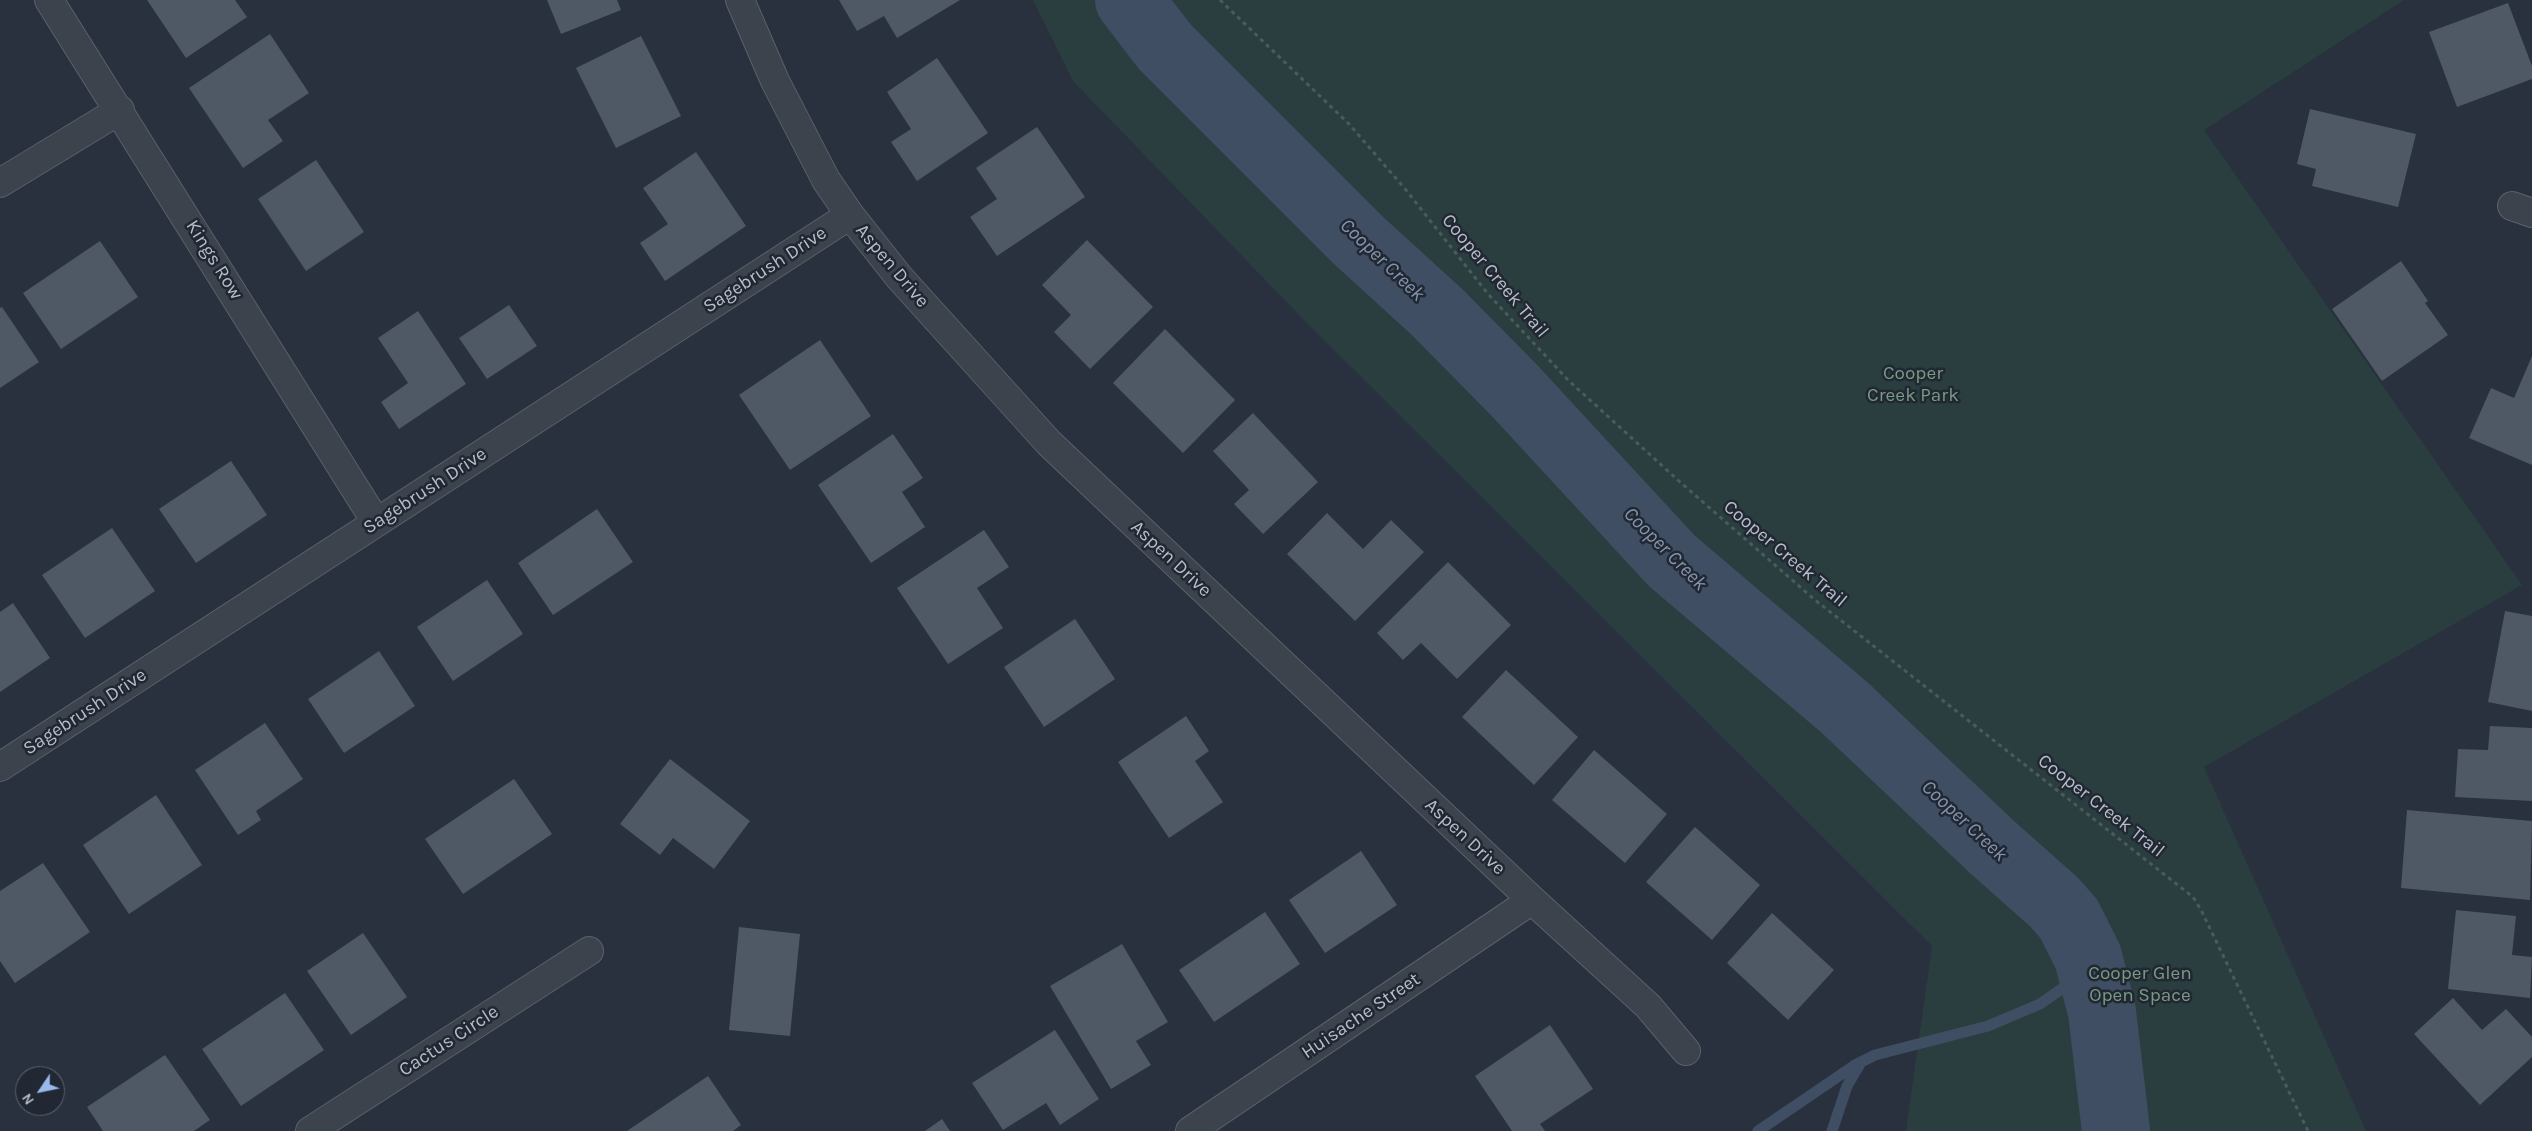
<!DOCTYPE html>
<html>
<head>
<meta charset="utf-8">
<style>
  body { margin:0 }
  #map { position:relative; width:2532px; height:1131px; overflow:hidden; background:#28313d; font-family:Karla,sans-serif }
  canvas { display:block }
  .north { position:absolute; left:15px; top:1066px; width:50px; height:50px; box-sizing:border-box; background:#212833; border:1px solid #5d646f; border-radius:50%; rotate:236deg; font-size:14px; font-weight:700; line-height:20px; text-align:center; color:#b8bec8 }
  .north::after { content:''; display:block; margin:auto; width:18px; height:22px; background:#99b8ec; clip-path:polygon(50% 0,100% 100%,50% 72%,0 100%) }
</style>
</head>
<body>
<div id="map">
<canvas width="2532" height="1131"></canvas>
<div class="north">N</div>
</div>
<script>
const ctx = document.querySelector('canvas').getContext('2d');
ctx.lineJoin = 'round';
function fillPath(path, color) { ctx.fillStyle = color; ctx.fill(path, 'evenodd'); }
const poly = rows => new Path2D(rows.map(r => 'M' + r).join(''));
function stroke(path, color, width, dash) { ctx.strokeStyle = color; ctx.lineWidth = width; ctx.lineCap = dash ? 'butt' : 'round'; ctx.setLineDash(dash || []); ctx.stroke(path); }
function drawText(font, color, halo, rows, align = 'center') {
  ctx.font = font + ' Karla,sans-serif'; ctx.lineWidth = 5; ctx.setLineDash([]); ctx.textBaseline = 'middle'; ctx.strokeStyle = halo; ctx.fillStyle = color; for (const [text, x, y, turn = 0] of rows) {
    ctx.save(); ctx.translate(x, y); ctx.rotate((+turn || 0) * Math.PI / 180); ctx.textAlign = isNaN(turn) ? turn : align; if (halo) ctx.strokeText(text, 0, 0); ctx.fillText(text, 0, 0); ctx.restore();
  }
}
fillPath(poly([
  [1033,0,2404,0,2204,130,2522,585,2204,767,2366,1131,1906,1131,1932,946,1302,318,1073,81]
]), '#2b3e3f');
stroke(poly([
  [1758,1131,1855,1065,1875,1055,1988,1026,2040,1004,2063,988,2088,957],
  [1832,1131,1847,1086,1860,1064]
]), '#404e64', 11);
stroke(poly([
  [1129,0,1165,47,1357,239,1437,312,1514,390,1672,561,1844,707,1992,847,2054,902,2069,919,2088,957,2102,1012,2116,1131]
]), '#404e64', 68);
fillPath(poly([
  [147,0,235,0,247,17,186,58],
  [547,0,617,0,621,10,561,34],
  [839,0,960,0,897,38,884,16,857,31],
  [2508,3,2532,66,2532,79,2457,107,2429,32],
  [270,34,309,93,268,120,283,141,243,168,189,88],
  [641,36,681,116,616,148,576,68],
  [937,58,988,133,917,181,891,142,911,129,887,92],
  [2310,109,2416,134,2398,207,2312,186,2316,169,2297,164],
  [1037,127,1085,197,997,256,970,217,997,199,976,168],
  [696,152,746,226,665,281,640,243,668,224,643,188],
  [316,160,364,232,306,271,258,199],
  [1087,240,1153,307,1090,369,1054,332,1071,315,1042,285],
  [100,241,138,297,61,349,23,293],
  [2401,261,2428,301,2425,303,2448,335,2382,381,2332,309],
  [509,305,537,346,487,379,459,338],
  [2,307,39,362,0,388,0,308],
  [418,311,466,384,399,429,381,402,408,383,378,338],
  [1165,329,1235,400,1183,453,1113,383],
  [820,340,871,416,790,470,739,395],
  [2532,356,2532,465,2469,438,2491,388,2514,398],
  [1253,413,1318,482,1263,534,1234,504,1249,490,1213,451],
  [893,434,923,478,902,492,925,527,871,563,818,485],
  [231,461,267,515,196,563,159,509],
  [597,509,633,562,553,615,518,563],
  [1327,513,1363,549,1391,520,1424,552,1355,621,1287,554],
  [112,528,155,591,85,638,42,575],
  [984,530,1009,567,977,588,1003,628,948,664,897,588],
  [1448,562,1511,625,1457,679,1421,643,1403,660,1377,633],
  [487,580,523,634,453,681,417,627],
  [13,603,50,658,0,692,0,612],
  [2505,611,2532,616,2532,711,2488,702],
  [1075,619,1115,679,1044,727,1004,667],
  [379,651,415,706,344,753,308,699],
  [1506,670,1578,737,1534,785,1462,717],
  [1186,716,1209,751,1195,761,1223,802,1169,838,1118,762],
  [265,723,303,779,256,811,261,820,238,835,195,770],
  [2490,726,2532,728,2532,801,2455,797,2458,749,2488,750],
  [1594,750,1667,814,1625,863,1552,800],
  [670,759,750,821,714,869,673,838,660,855,620,824],
  [514,779,552,834,463,894,425,839],
  [156,795,202,865,129,914,83,845],
  [2407,810,2532,821,2530,900,2401,888],
  [1695,827,1760,885,1712,940,1646,882],
  [1361,851,1397,905,1325,953,1289,900],
  [43,863,90,932,15,983,0,961,0,891],
  [2456,910,2516,916,2512,955,2532,957,2530,998,2448,989],
  [1265,912,1300,964,1214,1022,1179,970],
  [1772,913,1834,970,1788,1020,1727,963],
  [739,927,800,934,790,1036,729,1030],
  [363,933,407,997,351,1035,307,971],
  [1122,944,1168,1022,1136,1041,1151,1065,1111,1089,1050,986],
  [285,993,324,1050,241,1106,202,1049],
  [2453,998,2482,1030,2506,1009,2532,1037,2532,1057,2480,1105,2414,1034],
  [1550,1025,1593,1089,1540,1124,1545,1131,1512,1131,1475,1076],
  [1055,1030,1099,1099,1060,1125,1046,1103,1003,1130,972,1083],
  [165,1055,210,1120,194,1131,103,1131,87,1107],
  [708,1076,741,1125,733,1131,627,1131],
  [942,1119,950,1131,925,1131]
]), '#4f5865');
const street = poly([
  [49,0,376,522],
  [740,0,775,81,826,180,850,215,899,277,1049,443,1532,900,1648,1006,1686,1051],
  [0,183,120,110],
  [2512,206,2532,213],
  [0,767,850,215],
  [310,1131,589,951],
  [1190,1131,1532,900]
]);
stroke(street, '#5a616b', 30);
stroke(poly([
  [1220,0,1349,124,1406,190,1488,294,1568,380,1680,482,1815,600,2193,897,2201,910,2308,1131]
]), '#4a5a5d', 3, [4, 4]);
stroke(street, '#3c434d', 28);
drawText('19px', '#b8bec8', '#212833', [
  ["Kings Row",214,260,58],
  ["Aspen Drive",892,266,50],
  ["Sagebrush Drive",765,270,-33],
  ["Cooper Creek Trail",1495,276,50],
  ["Sagebrush Drive",425,491,-33],
  ["Cooper Creek Trail",1785,554,40],
  ["Aspen Drive",1171,559,43],
  ["Sagebrush Drive",85,712,-33],
  ["Cooper Creek Trail",2101,806,38],
  ["Aspen Drive",1465,837,43],
  ["Huisache Street",1361,1016,-34],
  ["Cactus Circle",449,1041,-33]
]);
drawText('19px', '#799b82', '#212833', [
  ["Cooper",1913,374],
  ["Creek Park",1913,396],
  ["Cooper Glen",2140,974],
  ["Open Space",2140,996]
]);
drawText('italic 20px', '#8494ac', '#212833', [
  ["Cooper Creek",1382,260,44],
  ["Cooper Creek",1665,549,45],
  ["Cooper Creek",1964,821,43]
]);
</script>
</body>
</html>
